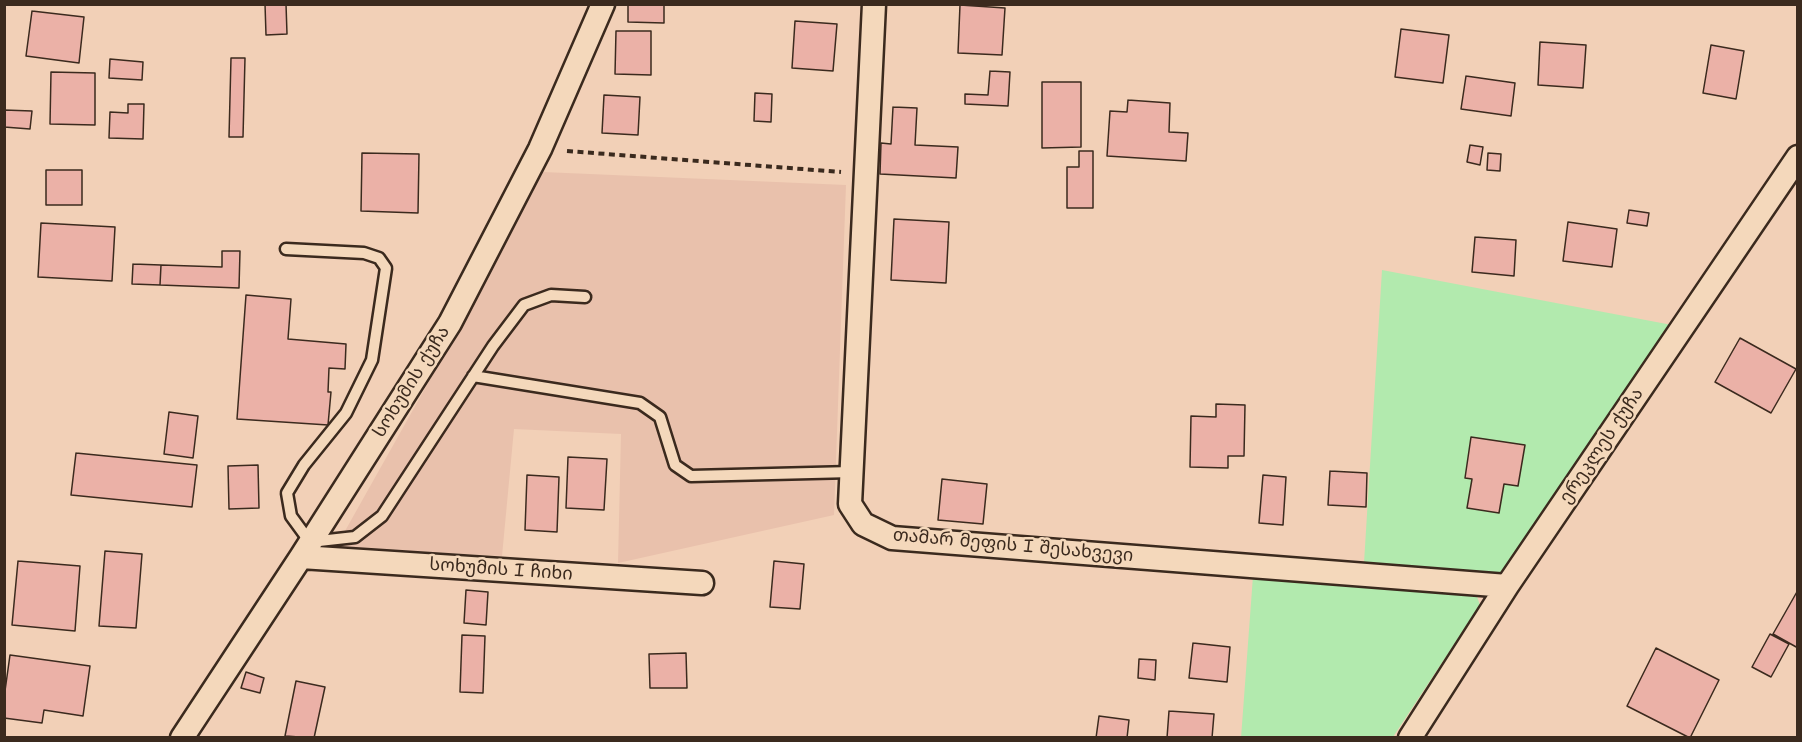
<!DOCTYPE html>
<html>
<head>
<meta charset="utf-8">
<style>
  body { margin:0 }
  #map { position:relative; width:1802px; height:742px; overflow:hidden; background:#f2d0b7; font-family:"Shantell Sans",sans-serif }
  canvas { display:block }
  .frame { position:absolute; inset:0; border:6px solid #3b2a1e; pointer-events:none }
</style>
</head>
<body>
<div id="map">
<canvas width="1802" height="742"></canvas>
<div class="frame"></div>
</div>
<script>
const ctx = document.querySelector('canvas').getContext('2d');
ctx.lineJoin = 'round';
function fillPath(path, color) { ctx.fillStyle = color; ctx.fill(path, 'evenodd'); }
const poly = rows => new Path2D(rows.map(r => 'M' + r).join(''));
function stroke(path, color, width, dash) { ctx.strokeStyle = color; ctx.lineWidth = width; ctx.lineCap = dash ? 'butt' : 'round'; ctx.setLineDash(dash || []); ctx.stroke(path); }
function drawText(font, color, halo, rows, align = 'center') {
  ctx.font = font + ' "Shantell Sans","Noto Sans Georgian",sans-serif'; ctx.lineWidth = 5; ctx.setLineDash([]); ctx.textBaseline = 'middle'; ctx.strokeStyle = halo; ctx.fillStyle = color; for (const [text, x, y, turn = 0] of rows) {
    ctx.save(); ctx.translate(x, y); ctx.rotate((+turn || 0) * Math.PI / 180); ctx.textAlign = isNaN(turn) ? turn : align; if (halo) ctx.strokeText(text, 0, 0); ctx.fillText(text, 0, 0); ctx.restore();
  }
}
fillPath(poly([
  [543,172,846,185,834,515,618,563,621,434,514,429,502,556,336,547,482,287]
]), '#e9c1ac');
fillPath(poly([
  [1382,270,1672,325,1506,575,1364,563],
  [1253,576,1476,594,1480,605,1393,737,1241,738]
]), '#b2eaae');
const building = poly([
  [265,4,286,4,287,34,266,35,265,4],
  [628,4,664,4,664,23,628,22,628,4],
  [960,5,1005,8,1002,55,958,53,960,5],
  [32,11,84,17,79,63,26,56,32,11],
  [795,21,837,24,833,71,792,68,795,21],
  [1401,29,1449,35,1443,83,1395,77,1401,29],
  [616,31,651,31,651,75,615,74,616,31],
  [1540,42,1586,45,1583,88,1538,85,1540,42],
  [1711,45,1744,51,1736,99,1703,93,1711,45],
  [231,58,245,58,243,137,229,137,231,58],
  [110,59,143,62,142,80,109,78,110,59],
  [990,71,1010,72,1008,106,965,104,965,94,988,95,990,71],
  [51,72,95,73,95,125,50,124,51,72],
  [1466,76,1515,83,1511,116,1461,109,1466,76],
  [1042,82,1081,82,1081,147,1042,148,1042,82],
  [755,93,772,94,771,122,754,121,755,93],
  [604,95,640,97,638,135,602,133,604,95],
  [1128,100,1170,103,1169,132,1188,133,1186,161,1107,156,1110,111,1127,112,1128,100],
  [128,104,144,104,143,139,109,138,110,112,128,113,128,104],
  [893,107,917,108,915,145,958,147,956,178,880,174,881,143,891,144,893,107],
  [4,110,32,111,30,129,4,127,4,110],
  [1470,145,1483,147,1480,165,1467,162,1470,145],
  [1079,151,1093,151,1093,208,1067,208,1067,167,1079,167,1079,151],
  [362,153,419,154,418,213,361,211,362,153],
  [1488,153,1501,154,1500,171,1487,170,1488,153],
  [46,170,82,170,82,205,46,205,46,170],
  [1629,210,1649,213,1647,226,1627,223,1629,210],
  [894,219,949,222,946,283,891,280,894,219],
  [1568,222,1617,229,1612,267,1563,261,1568,222],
  [41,223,115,227,112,281,38,277,41,223],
  [1475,237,1516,240,1514,276,1472,272,1475,237],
  [222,251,240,251,239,288,160,285,161,265,222,267,222,251],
  [133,264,161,265,160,285,132,284,133,264],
  [246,295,291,299,288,339,346,344,345,369,329,368,328,392,331,392,328,425,237,419,246,295],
  [1740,338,1796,369,1771,413,1715,382,1740,338],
  [1216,404,1245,405,1244,456,1228,456,1228,468,1190,467,1191,416,1216,417,1216,404],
  [169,412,198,416,193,458,164,454,169,412],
  [1471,437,1525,445,1518,486,1504,484,1499,513,1467,508,1472,479,1465,478,1471,437],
  [76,453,197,465,192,507,71,495,76,453],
  [568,457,607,459,604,510,566,508,568,457],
  [258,465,259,508,229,509,228,466,258,465],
  [1330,471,1367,473,1366,507,1328,505,1330,471],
  [527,475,559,477,557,532,525,530,527,475],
  [1263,475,1286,477,1283,525,1259,523,1263,475],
  [942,479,987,484,983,524,938,520,942,479],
  [105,551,142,554,136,628,99,626,105,551],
  [18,561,80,566,75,631,12,625,18,561],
  [774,561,804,564,800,609,770,607,774,561],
  [466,590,488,592,486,625,464,623,466,590],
  [1798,590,1798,648,1773,634,1798,590],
  [1770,634,1789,644,1771,677,1752,667,1770,634],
  [462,635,485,636,483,693,460,692,462,635],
  [1193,643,1230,647,1227,682,1189,678,1193,643],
  [1656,648,1719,680,1690,738,1627,706,1656,648],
  [686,653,687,688,650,688,649,654,686,653],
  [10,655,90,666,83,716,44,710,42,723,4,718,4,698,10,655],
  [1139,659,1156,660,1155,680,1138,678,1139,659],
  [246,672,264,678,260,693,241,688,246,672],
  [296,681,325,687,314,738,285,736,296,681],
  [1169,711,1214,714,1212,738,1167,738,1169,711],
  [1099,716,1129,720,1127,738,1096,738,1099,716]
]);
fillPath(building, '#ebb1a7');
stroke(building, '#3b2a1e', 1.5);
const lane = poly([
  [286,249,364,253,379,258,386,268,372,360,346,413,304,465,287,493,291,516,310,542,355,537,382,516,493,346,524,305,551,295,585,297],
  [473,376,640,403,660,417,675,465,691,476,852,472]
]);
const street = poly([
  [874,4,850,504,863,524,892,538,1507,586],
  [301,557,702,583],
  [182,738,301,557,450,323,540,149,603,4],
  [1410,738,1507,586,1798,157]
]);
stroke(lane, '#3b2a1e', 15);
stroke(street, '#3b2a1e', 27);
stroke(poly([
  [567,151,841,172]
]), '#3b2a1e', 4, [6, 4.5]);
stroke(lane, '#f4d8bb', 10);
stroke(street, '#f4d8bb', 22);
drawText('18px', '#3b2a1e', '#f4d8bb', [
  ["სოხუმის ქუჩა",412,382,-58],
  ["ერეკლეს ქუჩა",1602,446,-56],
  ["თამარ მეფის I შესახვევი",1013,546,5],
  ["სოხუმის I ჩიხი",501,570,4]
]);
</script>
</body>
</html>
